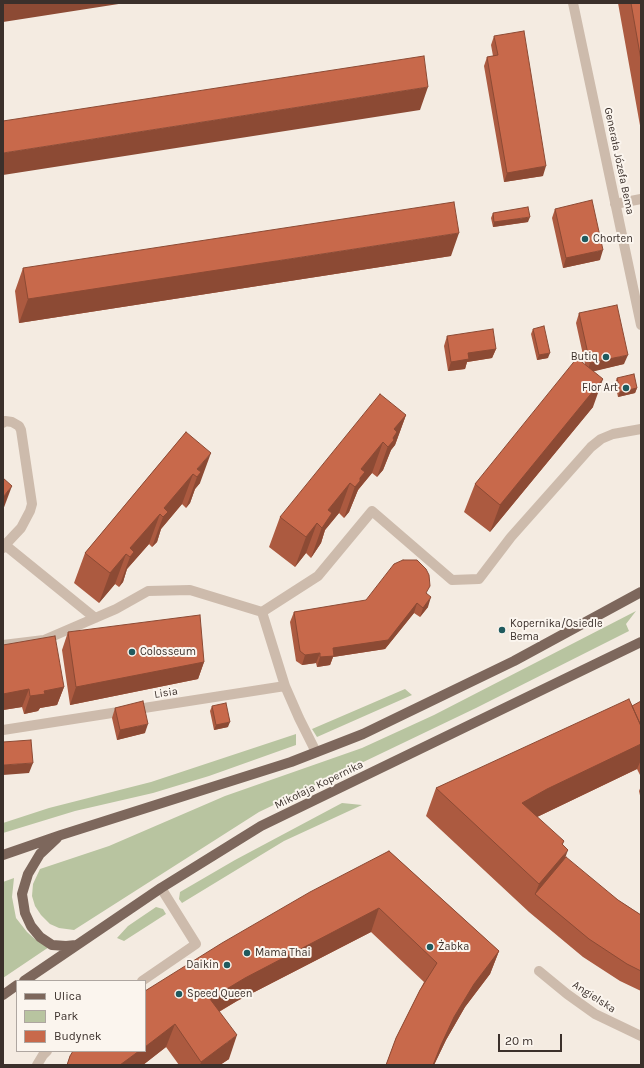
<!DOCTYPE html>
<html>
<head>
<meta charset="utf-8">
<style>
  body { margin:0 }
  #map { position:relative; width:644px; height:1068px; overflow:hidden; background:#f4ebe1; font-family:Karla,sans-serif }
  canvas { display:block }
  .frame { position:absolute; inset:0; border:4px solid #3b302b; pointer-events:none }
  .legend { position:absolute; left:16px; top:980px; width:130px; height:72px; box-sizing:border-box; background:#fbf5ee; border:1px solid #aea6a0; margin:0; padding:5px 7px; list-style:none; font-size:12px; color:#3b302b }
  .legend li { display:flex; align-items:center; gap:8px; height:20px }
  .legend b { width:20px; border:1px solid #aea6a0 }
  .scale { position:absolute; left:498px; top:1034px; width:64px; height:18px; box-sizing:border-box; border:2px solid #3b302b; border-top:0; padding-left:5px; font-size:12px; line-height:14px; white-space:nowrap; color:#3b302b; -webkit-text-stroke:3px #fbf5ee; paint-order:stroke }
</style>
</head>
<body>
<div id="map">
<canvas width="644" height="1068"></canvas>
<div class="frame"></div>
<ul class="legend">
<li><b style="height:5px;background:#7d675c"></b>Ulica</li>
<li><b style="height:11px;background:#b8c4a0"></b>Park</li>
<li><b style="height:11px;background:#c8694b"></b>Budynek</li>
</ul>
<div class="scale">20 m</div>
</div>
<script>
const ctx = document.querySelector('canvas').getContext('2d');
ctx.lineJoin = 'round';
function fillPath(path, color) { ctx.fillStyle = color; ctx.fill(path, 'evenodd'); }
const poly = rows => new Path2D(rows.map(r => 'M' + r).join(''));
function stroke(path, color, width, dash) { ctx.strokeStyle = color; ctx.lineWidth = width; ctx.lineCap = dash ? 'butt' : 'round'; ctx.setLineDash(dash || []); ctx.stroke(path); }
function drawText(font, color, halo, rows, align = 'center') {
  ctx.font = font + ' Karla,sans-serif'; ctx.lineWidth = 4; ctx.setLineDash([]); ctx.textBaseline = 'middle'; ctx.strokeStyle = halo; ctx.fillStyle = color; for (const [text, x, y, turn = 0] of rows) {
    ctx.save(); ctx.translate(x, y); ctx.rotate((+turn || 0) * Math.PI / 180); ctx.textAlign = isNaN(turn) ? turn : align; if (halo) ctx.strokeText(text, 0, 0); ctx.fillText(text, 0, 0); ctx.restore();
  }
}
fillPath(poly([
  [636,611,626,624,629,631,476,708,259,812,74,930,59,928,50,924,41,915,35,906,32,896,33,884,40,869,109,846,225,796,362,748,434,715],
  [405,689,412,695,317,737,312,729],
  [296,734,296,745,209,776,153,793,75,811,3,833,3,823,49,808,151,782],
  [342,803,362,805,284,841,182,903,179,899,180,892,235,860],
  [14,878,12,897,16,918,27,932,36,940,49,947,3,978,3,882],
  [156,907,163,909,166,914,124,941,117,938,128,926]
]), '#b8c4a0');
stroke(poly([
  [573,3,641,325],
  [615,204,641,199],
  [3,423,5,421,12,422,19,426,21,430,32,504,30,511,21,528,5,545],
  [3,548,5,545,95,618],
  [262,612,318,576,372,511,452,580,479,579,511,537,591,447,601,439,613,434,641,429],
  [3,645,44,640,116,609,148,591,190,590,262,612,285,686,299,718,316,752],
  [3,730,285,686],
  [539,971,567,994,595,1014,641,1036],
  [142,981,196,944,161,888],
  [37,1065,43,1055,47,1051]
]), '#cdbbac', 10);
stroke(poly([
  [57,838,40,854,28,874,22,894,25,913,31,926,40,937,52,945,66,946,76,945],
  [3,855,61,835,291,762,363,734,514,661,641,592],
  [24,981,161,888,261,826,641,642],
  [3,995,17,985]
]), '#7d675c', 10);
fillPath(poly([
  [618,3,641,3,641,131],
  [494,36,543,176,504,182,484,66,487,57,493,56,491,45],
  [555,209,600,260,563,268,552,218],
  [493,213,528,222,493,227,491,218],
  [451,256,19,323,15,291,23,268],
  [579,313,624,364,593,371,593,407,490,532,464,512,475,484,585,364,576,323],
  [533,329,548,358,537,360,531,334],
  [447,336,496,349,492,358,467,362,465,369,448,371,444,346],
  [617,378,637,388,635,393,618,397,615,383],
  [406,415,395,445,391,450,383,470,377,477,372,473,358,490,349,512,344,518,339,513,325,530,321,543,311,558,306,553,295,567,269,547,280,517],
  [186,432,200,483,195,489,190,503,186,508,182,504,161,529,157,542,152,547,149,544,127,569,123,582,119,587,115,584,99,603,74,583,85,553],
  [427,593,428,607,420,617,414,613,385,649,333,657,330,665,317,667,316,663,302,665,296,661,290,622,294,612],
  [68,632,204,662,198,679,70,705,62,650],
  [3,645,64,687,57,705,40,708,38,711,24,714,22,707,3,710],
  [641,702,641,777,637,769,537,817,563,845,564,860,618,900,641,915,641,991,620,981,583,957,529,912,426,816,436,788],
  [212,706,228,727,214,730,210,711],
  [115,708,145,733,117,740,112,718],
  [641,786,641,800,639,791],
  [389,851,499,951,490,974,465,1007,446,1040,434,1065,386,1065,396,1038,424,982,371,932,237,1001,219,1012,229,1059,220,1065,179,1065,166,1047,143,1065,67,1065,70,1056,145,991]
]), '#ac5a40');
fillPath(poly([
  [3,3,125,3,3,22],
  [428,87,420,110,3,175,3,153],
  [546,166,543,176,504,182,507,173],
  [530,217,528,222,493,227,494,222],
  [459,233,451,256,19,323,28,299],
  [603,250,600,260,563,268,566,258],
  [496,349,492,358,467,362,465,369,448,371,451,362,468,353],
  [550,353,548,358,537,360,539,355],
  [628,355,624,364,587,373,590,363],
  [603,379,593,407,490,532,500,505],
  [637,388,635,393,618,397,620,392],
  [406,415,395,445,391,450,383,470,377,477,394,429],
  [383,442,372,473,358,490,349,512,344,518,361,469],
  [211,453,200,483,195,489,190,503,186,508,197,477,197,469],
  [193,474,182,504,161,529,157,542,152,547,163,517,164,508],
  [350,483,339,513,325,530,321,543,311,558,328,510],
  [12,486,3,510,3,497],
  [160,514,149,544,127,569,123,582,119,587,130,557,130,548],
  [317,523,306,553,295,567,306,537],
  [126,554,115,584,99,603,110,573],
  [431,597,428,607,420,617,423,608],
  [417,603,414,613,385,649,333,657,330,665,317,667,320,657,333,648],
  [320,653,316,663,302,665,305,655],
  [204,662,198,679,70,705,76,687],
  [64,687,57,705,40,708,38,711,24,714,30,696,44,691],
  [29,689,22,707,3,710,3,694],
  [230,722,228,727,214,730,216,725],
  [148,724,145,733,117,740,120,730],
  [641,744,641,760,637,769,537,817,522,803,547,789],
  [33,763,29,773,3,775,3,765],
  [564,841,556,864,568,850,558,878,535,894,539,884,562,844],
  [379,908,371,932,237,1001,201,1022,210,999,245,978],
  [499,951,490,974,465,1007,446,1040,434,1065,433,1065,441,1045,454,1017,474,984],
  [175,1024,166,1047,143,1065,120,1065,139,1051,145,1051,145,1047],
  [237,1035,229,1059,220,1065,200,1065,201,1062]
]), '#8c4a34');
const building = poly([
  [631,3,641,3,641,60,631,3],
  [524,31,546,166,507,173,487,57,498,55,494,36,524,31],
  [424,56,428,87,3,153,3,121,424,56],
  [592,200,603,250,566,258,555,209,592,200],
  [454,202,459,233,28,299,23,268,454,202],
  [528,207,530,217,494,222,493,213,528,207],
  [617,305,628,355,590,363,579,313,617,305],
  [544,326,550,353,539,355,533,329,544,326],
  [493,329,496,349,468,353,469,359,451,362,447,336,493,329],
  [577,358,603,379,500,505,475,484,577,358],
  [634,374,637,388,620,392,617,378,634,374],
  [380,394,406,415,394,429,397,432,393,438,394,440,388,447,383,442,361,469,365,472,360,478,360,481,355,487,350,483,328,510,332,513,322,528,317,523,306,537,280,517,380,394],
  [186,432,211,453,197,469,201,472,197,477,193,474,164,508,168,512,163,517,160,514,130,548,134,552,130,557,126,554,110,573,85,553,186,432],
  [3,478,12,486,3,497,3,478],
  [403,560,417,560,426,569,429,575,430,586,426,593,431,597,423,608,417,603,388,640,333,648,334,656,320,657,320,653,305,655,300,651,294,612,366,600,394,564,403,560],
  [200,615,204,662,76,687,68,632,200,615],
  [55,636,64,687,44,691,45,694,30,696,29,689,3,694,3,645,55,636],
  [629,699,641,726,641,744,547,789,522,803,564,841,562,844,568,850,539,884,436,788,629,699],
  [143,701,148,724,120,730,115,708,143,701],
  [641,701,641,726,632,706,641,701],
  [226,703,230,722,216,725,212,706,226,703],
  [31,740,33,763,3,765,3,742,31,740],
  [389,851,499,951,474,984,454,1017,441,1045,433,1065,386,1065,396,1038,420,990,437,963,379,908,245,978,210,999,237,1035,201,1062,175,1024,145,1047,145,991,222,943,310,892,389,851],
  [566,857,618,900,641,915,641,971,627,964,589,939,535,894,566,857],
  [73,1051,139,1051,120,1065,67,1065,70,1056,73,1051]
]);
fillPath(building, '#c8694b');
stroke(building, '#8c4a34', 1);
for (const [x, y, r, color] of [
  [585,239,4,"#1f5a5e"],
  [606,357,4,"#1f5a5e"],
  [626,388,4,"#1f5a5e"],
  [502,630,4,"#1f5a5e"],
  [132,652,4,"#1f5a5e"],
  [430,947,4,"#1f5a5e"],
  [247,953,4,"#1f5a5e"],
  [227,965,4,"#1f5a5e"],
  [179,994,4,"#1f5a5e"]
]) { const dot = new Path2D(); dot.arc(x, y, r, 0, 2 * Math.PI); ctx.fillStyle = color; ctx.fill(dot); stroke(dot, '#fbf5ee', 1.5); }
drawText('11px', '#3b302b', '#fbf5ee', [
  ["Generała Józefa Bema",619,161,78],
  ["Lisia",166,693,-9],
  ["Mikołaja Kopernika",319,785,-26],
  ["Angielska",594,997,33]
]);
drawText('11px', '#3b302b', '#fbf5ee', [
  ["Chorten",593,239],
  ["Butiq",598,357,"right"],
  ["Flor Art",618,388,"right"],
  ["Kopernika/Osiedle",510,624],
  ["Bema",510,637],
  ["Colosseum",140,652],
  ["Żabka",438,947],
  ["Mama Thai",255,953],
  ["Daikin",219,965,"right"],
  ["Speed Queen",187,994]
], 'left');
</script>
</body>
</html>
